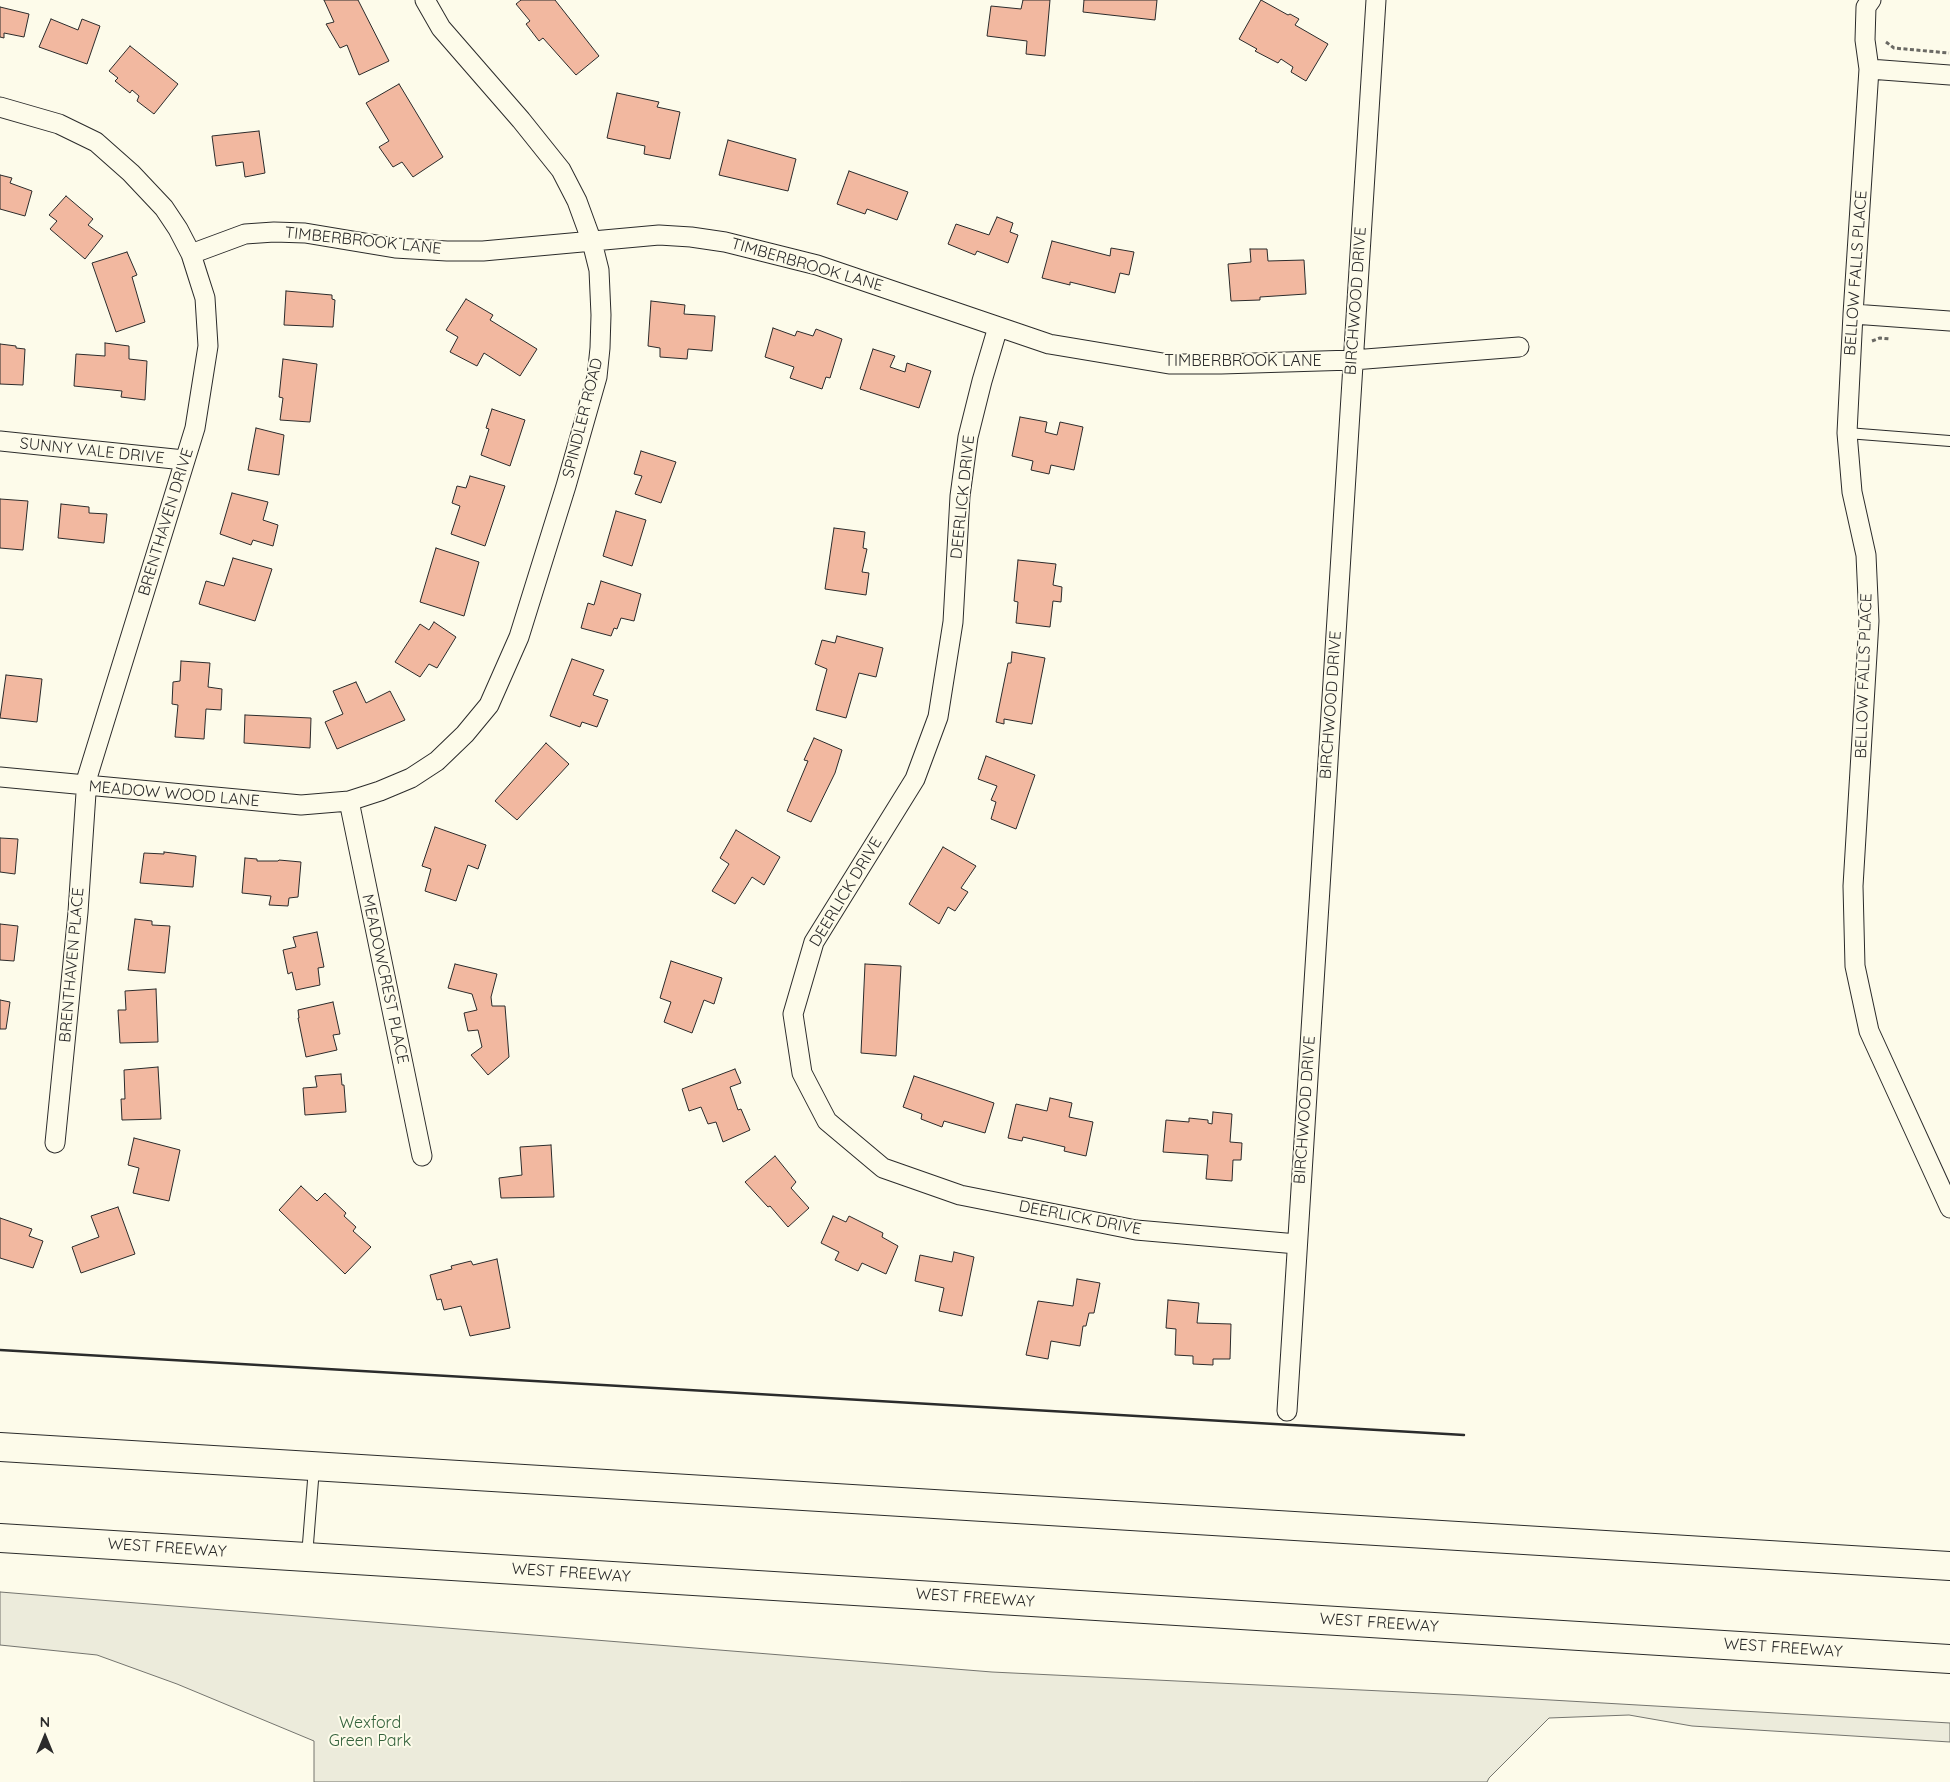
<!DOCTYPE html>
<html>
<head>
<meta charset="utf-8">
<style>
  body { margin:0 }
  #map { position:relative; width:1950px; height:1782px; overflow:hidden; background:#fdfbea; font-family:Quicksand,sans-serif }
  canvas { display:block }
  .north { position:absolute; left:20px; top:1712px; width:50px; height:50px; -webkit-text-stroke:4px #fdfbea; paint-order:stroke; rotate:0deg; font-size:14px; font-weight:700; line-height:20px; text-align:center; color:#2b2b2b }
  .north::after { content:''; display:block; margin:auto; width:18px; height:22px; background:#2b2b2b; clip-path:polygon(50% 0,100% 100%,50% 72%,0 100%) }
</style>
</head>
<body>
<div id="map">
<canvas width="1950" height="1782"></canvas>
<div class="north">N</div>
</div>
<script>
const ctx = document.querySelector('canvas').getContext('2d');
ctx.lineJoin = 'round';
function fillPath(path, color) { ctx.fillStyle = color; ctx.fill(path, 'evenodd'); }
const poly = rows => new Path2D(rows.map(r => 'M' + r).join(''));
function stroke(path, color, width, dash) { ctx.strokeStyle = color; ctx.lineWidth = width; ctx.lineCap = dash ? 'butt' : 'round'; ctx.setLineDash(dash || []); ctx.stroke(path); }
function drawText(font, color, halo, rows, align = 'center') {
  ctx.font = font + ' Quicksand,sans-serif'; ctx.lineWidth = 4; ctx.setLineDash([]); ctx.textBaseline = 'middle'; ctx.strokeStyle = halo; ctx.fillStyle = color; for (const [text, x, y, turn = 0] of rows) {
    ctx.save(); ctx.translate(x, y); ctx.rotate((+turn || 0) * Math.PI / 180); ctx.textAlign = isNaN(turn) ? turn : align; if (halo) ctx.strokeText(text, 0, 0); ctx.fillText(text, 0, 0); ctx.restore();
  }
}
const green = poly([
  [0,1592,992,1672,1464,1695,1950,1723,1950,1742,1692,1726,1629,1715,1549,1718,1489,1778,1487,1782,314,1782,314,1741,177,1684,97,1655,0,1645,0,1592]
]);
fillPath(green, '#ecebdb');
stroke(green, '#74746e', 1);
const building = poly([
  [324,0,358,0,389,61,359,75,347,45,340,48,326,24,334,22,324,0],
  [521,0,555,0,599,56,576,75,543,38,539,41,526,24,530,21,516,4,521,0],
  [1023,0,1050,0,1045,56,1026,54,1027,41,987,36,991,6,1021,9,1023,0],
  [1084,0,1157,0,1155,20,1083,12,1084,0],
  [1261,0,1288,15,1290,14,1299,19,1295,25,1328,44,1306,81,1291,72,1293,67,1281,59,1278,63,1255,51,1257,49,1239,39,1261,0],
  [0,7,29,14,24,37,4,33,4,38,0,37,0,7],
  [51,19,78,30,82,19,100,26,87,64,39,47,51,19],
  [130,46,178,84,154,114,137,101,139,96,132,90,130,93,115,81,118,78,109,71,130,46],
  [399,84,443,157,413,177,402,162,393,167,379,147,389,141,366,103,399,84],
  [617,93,659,102,657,107,680,112,670,159,644,154,645,146,607,138,617,93],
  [259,131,265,173,245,177,243,162,216,166,212,136,259,131],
  [728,140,796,159,788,191,719,175,728,140],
  [849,171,908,192,897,220,867,209,865,214,837,204,849,171],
  [0,175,12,178,10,183,32,191,25,216,0,209,0,175],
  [66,196,93,219,88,225,103,236,85,259,50,229,57,221,49,215,66,196],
  [997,217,1013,223,1010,232,1018,235,1008,263,977,251,975,255,948,244,956,224,989,235,997,217],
  [1052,241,1110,256,1111,248,1134,252,1129,275,1120,273,1115,293,1070,282,1070,285,1042,278,1052,241],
  [1250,249,1267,249,1268,261,1304,260,1306,294,1260,297,1260,300,1231,301,1228,264,1251,262,1250,249],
  [127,252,137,275,132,277,145,322,116,332,92,263,127,252],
  [286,291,332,295,332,299,335,300,333,327,284,325,286,291],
  [466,299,493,315,490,320,537,349,520,376,484,353,477,366,450,352,458,337,446,330,466,299],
  [651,301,685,305,684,314,715,316,712,351,688,349,687,359,660,357,660,348,648,346,651,301],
  [773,328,795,336,797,331,813,336,816,329,842,339,830,378,826,377,822,389,790,378,794,367,765,357,773,328],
  [105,343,129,346,129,359,147,361,145,400,121,397,122,391,74,386,76,354,105,356,105,343],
  [0,344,16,346,16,348,25,349,23,385,0,384,0,344],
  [873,349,895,356,890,367,905,372,907,363,931,371,919,408,860,389,873,349],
  [283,359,317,364,310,422,280,420,283,398,279,397,283,359],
  [492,409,525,420,510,466,481,455,489,429,486,428,492,409],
  [1020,417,1047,422,1045,432,1057,435,1060,422,1083,427,1074,470,1051,465,1049,474,1031,470,1033,461,1012,456,1020,417],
  [256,428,284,435,279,475,248,470,256,428],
  [641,451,676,462,661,503,635,494,642,476,634,474,641,451],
  [470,476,505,486,485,546,451,534,460,506,452,503,457,486,466,488,470,476],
  [232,493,268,502,263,520,278,525,273,546,253,540,251,545,220,534,232,493],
  [0,499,28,501,23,550,0,548,0,499],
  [61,504,89,507,89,513,107,514,104,543,58,538,61,504],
  [616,511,646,520,632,566,603,556,616,511],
  [834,528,865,532,863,548,867,549,862,572,869,573,866,595,825,589,834,528],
  [436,548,479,562,464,616,420,602,436,548],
  [233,558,272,569,255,621,199,604,206,581,224,586,233,558],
  [1018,560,1056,564,1053,585,1062,587,1061,602,1053,601,1050,627,1016,623,1018,602,1014,601,1018,560],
  [601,581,641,594,634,621,621,618,617,629,614,628,611,636,581,628,588,603,594,605,601,581],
  [434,622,456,637,437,668,429,664,420,677,395,662,420,624,429,630,434,622],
  [837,636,883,648,876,677,859,673,846,718,816,710,827,669,815,664,822,640,835,643,837,636],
  [1012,652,1045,658,1032,724,1004,719,1004,724,996,722,1008,663,1011,663,1012,652],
  [572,659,604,670,593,695,608,700,597,727,582,722,580,727,550,716,572,659],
  [181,661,210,663,208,687,222,689,221,710,206,709,204,739,175,737,178,705,172,704,173,682,180,681,181,661],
  [6,675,42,679,37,722,0,718,6,675],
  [356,682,366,703,390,691,405,720,337,749,325,722,343,714,333,691,356,682],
  [245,715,311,718,310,748,244,743,245,715],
  [814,738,842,750,835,773,811,822,787,811,808,761,804,760,814,738],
  [546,743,569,764,517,820,495,801,546,743],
  [986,756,1035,775,1016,829,991,819,996,802,991,800,997,786,978,779,986,756],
  [435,827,486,845,478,869,468,865,456,901,425,891,431,869,422,866,435,827],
  [736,830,780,857,764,885,752,877,735,904,712,891,729,864,720,858,736,830],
  [0,838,18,839,15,874,0,872,0,838],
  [943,847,976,866,961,888,968,892,955,911,948,907,939,924,909,904,943,847],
  [164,852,196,856,193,887,140,883,144,853,164,854,164,852],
  [245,858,257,859,257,861,278,861,279,860,301,862,298,897,289,898,288,906,269,905,271,896,242,893,245,858],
  [135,919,152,921,152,925,170,926,165,973,128,970,135,919],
  [0,924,18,926,14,961,0,960,0,924],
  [317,932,324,967,318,968,320,985,296,990,292,972,288,974,283,950,296,947,293,937,317,932],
  [671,961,722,978,714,1004,704,1000,692,1033,664,1022,671,1002,660,998,671,961],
  [455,964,497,974,491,997,492,1006,505,1006,509,1057,488,1075,471,1055,482,1047,478,1030,468,1031,464,1013,477,1010,472,994,448,988,455,964],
  [865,964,901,966,896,1056,861,1053,865,964],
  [156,989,158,1042,120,1043,118,1010,126,1010,125,991,156,989],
  [0,1000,10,1002,6,1029,0,1029,0,1000],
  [333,1002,340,1034,333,1035,337,1050,306,1057,298,1018,299,1018,298,1010,333,1002],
  [158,1067,161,1119,122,1120,121,1099,125,1099,124,1070,158,1067],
  [735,1069,741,1083,730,1087,738,1110,741,1109,750,1130,723,1142,716,1122,708,1124,701,1107,689,1111,682,1089,735,1069],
  [341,1074,342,1085,344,1085,346,1112,305,1115,303,1088,317,1087,315,1076,341,1074],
  [914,1076,994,1103,985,1133,944,1121,942,1127,921,1119,922,1114,903,1107,914,1076],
  [1050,1098,1072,1103,1069,1117,1093,1122,1086,1156,1064,1151,1065,1147,1023,1137,1022,1141,1008,1138,1016,1104,1047,1111,1050,1098],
  [1213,1112,1232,1114,1230,1142,1242,1143,1241,1160,1233,1160,1232,1181,1206,1179,1208,1155,1163,1152,1166,1120,1189,1122,1189,1118,1208,1120,1208,1123,1212,1124,1213,1112],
  [134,1138,180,1150,169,1201,133,1193,139,1168,128,1165,134,1138],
  [551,1145,554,1197,501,1198,499,1178,522,1175,520,1147,551,1145],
  [775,1156,796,1182,791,1188,809,1208,788,1227,770,1206,768,1207,745,1182,775,1156],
  [301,1186,317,1201,325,1193,346,1213,344,1216,356,1227,353,1231,371,1247,345,1274,279,1210,301,1186],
  [118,1207,135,1254,81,1273,72,1247,99,1237,91,1216,118,1207],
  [833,1216,846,1222,849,1216,883,1233,882,1237,898,1246,886,1274,862,1263,858,1271,835,1260,839,1252,821,1243,833,1216],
  [0,1218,32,1229,29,1236,43,1241,33,1268,0,1258,0,1218],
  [954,1252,974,1257,962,1316,939,1311,944,1288,915,1281,920,1255,952,1262,954,1252],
  [497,1259,510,1328,470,1336,461,1306,444,1310,441,1299,437,1300,430,1275,452,1269,451,1266,471,1261,473,1265,497,1259],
  [1077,1279,1100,1283,1094,1313,1089,1313,1086,1326,1083,1326,1080,1346,1051,1341,1048,1359,1026,1355,1038,1301,1073,1306,1077,1279],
  [1168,1300,1199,1303,1197,1323,1231,1324,1230,1359,1213,1359,1213,1365,1193,1364,1193,1356,1175,1355,1176,1329,1166,1328,1168,1300]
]);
fillPath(building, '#f2b8a0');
stroke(building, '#2b2b2b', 1);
const lane = poly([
  [1847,433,1950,441],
  [307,1556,314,1468]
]);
const street = poly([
  [1871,0,1866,7,1865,40,1869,69,1853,314,1847,433,1852,492,1866,555,1869,621,1853,886,1855,966,1869,1031,1950,1208],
  [1869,69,1950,75],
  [0,107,59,124,96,142,131,173,164,208,178,229,191,254,197,273,205,298,208,346,195,428,87,778,78,912,55,1143],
  [191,254,245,234,274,232,305,233,395,248,447,251,483,251,659,235,691,237,725,242,817,265,1049,344,1169,364,1221,364,1353,360,1519,347],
  [1853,314,1950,321],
  [998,327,982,381,968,437,960,496,953,622,938,717,915,779,814,942,793,1014,802,1073,827,1121,883,1168,960,1195,1136,1230,1297,1244],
  [0,441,184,460],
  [0,777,301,805,349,801,380,791,411,778,437,761,465,734,489,705,519,637,566,486,597,377,600,348,601,315,599,270,592,242,577,201,561,170,521,120,441,28,425,0],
  [349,801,422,1156],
  [1287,1411,1376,0]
]);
const highway = poly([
  [0,1447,1950,1566],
  [0,1538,1950,1659]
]);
stroke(lane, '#2b2b2b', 12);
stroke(street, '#2b2b2b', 21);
stroke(highway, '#2b2b2b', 30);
stroke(poly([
  [1886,42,1894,48,1949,53],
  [1872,341,1880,338,1890,339]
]), '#6a6964', 3, [4, 2.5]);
stroke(lane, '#fdfbea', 10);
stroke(street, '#fdfbea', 19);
stroke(highway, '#fdfbea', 28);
stroke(poly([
  [0,1350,1464,1435]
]), '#2b2b2b', 2.5);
drawText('16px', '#2b2b2b', '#fdfbea', [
  ["TIMBERBROOK LANE",363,241,6],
  ["TIMBERBROOK LANE",807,265,16],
  ["BELLOW FALLS PLACE",1856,273,-86],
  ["BIRCHWOOD DRIVE",1356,301,-86],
  ["TIMBERBROOK LANE",1243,361],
  ["SPINDLER ROAD",583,418,-76],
  ["SUNNY VALE DRIVE",92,451,6],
  ["DEERLICK DRIVE",963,497,-84],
  ["BRENTHAVEN DRIVE",166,522,-73],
  ["BELLOW FALLS PLACE",1864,676,-88],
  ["BIRCHWOOD DRIVE",1331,705,-86],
  ["MEADOW WOOD LANE",174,794,5],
  ["DEERLICK DRIVE",846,892,-59],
  ["BRENTHAVEN PLACE",72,965,-85],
  ["MEADOWCREST PLACE",385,979,78],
  ["BIRCHWOOD DRIVE",1305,1110,-86],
  ["DEERLICK DRIVE",1080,1218,11],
  ["WEST FREEWAY",167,1548,4],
  ["WEST FREEWAY",571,1573,4],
  ["WEST FREEWAY",975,1598,4],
  ["WEST FREEWAY",1379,1623,4],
  ["WEST FREEWAY",1783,1648,4]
]);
drawText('16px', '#34623c', '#fdfbea', [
  ["Wexford",370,1723],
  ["Green Park",370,1741]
]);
</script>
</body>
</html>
